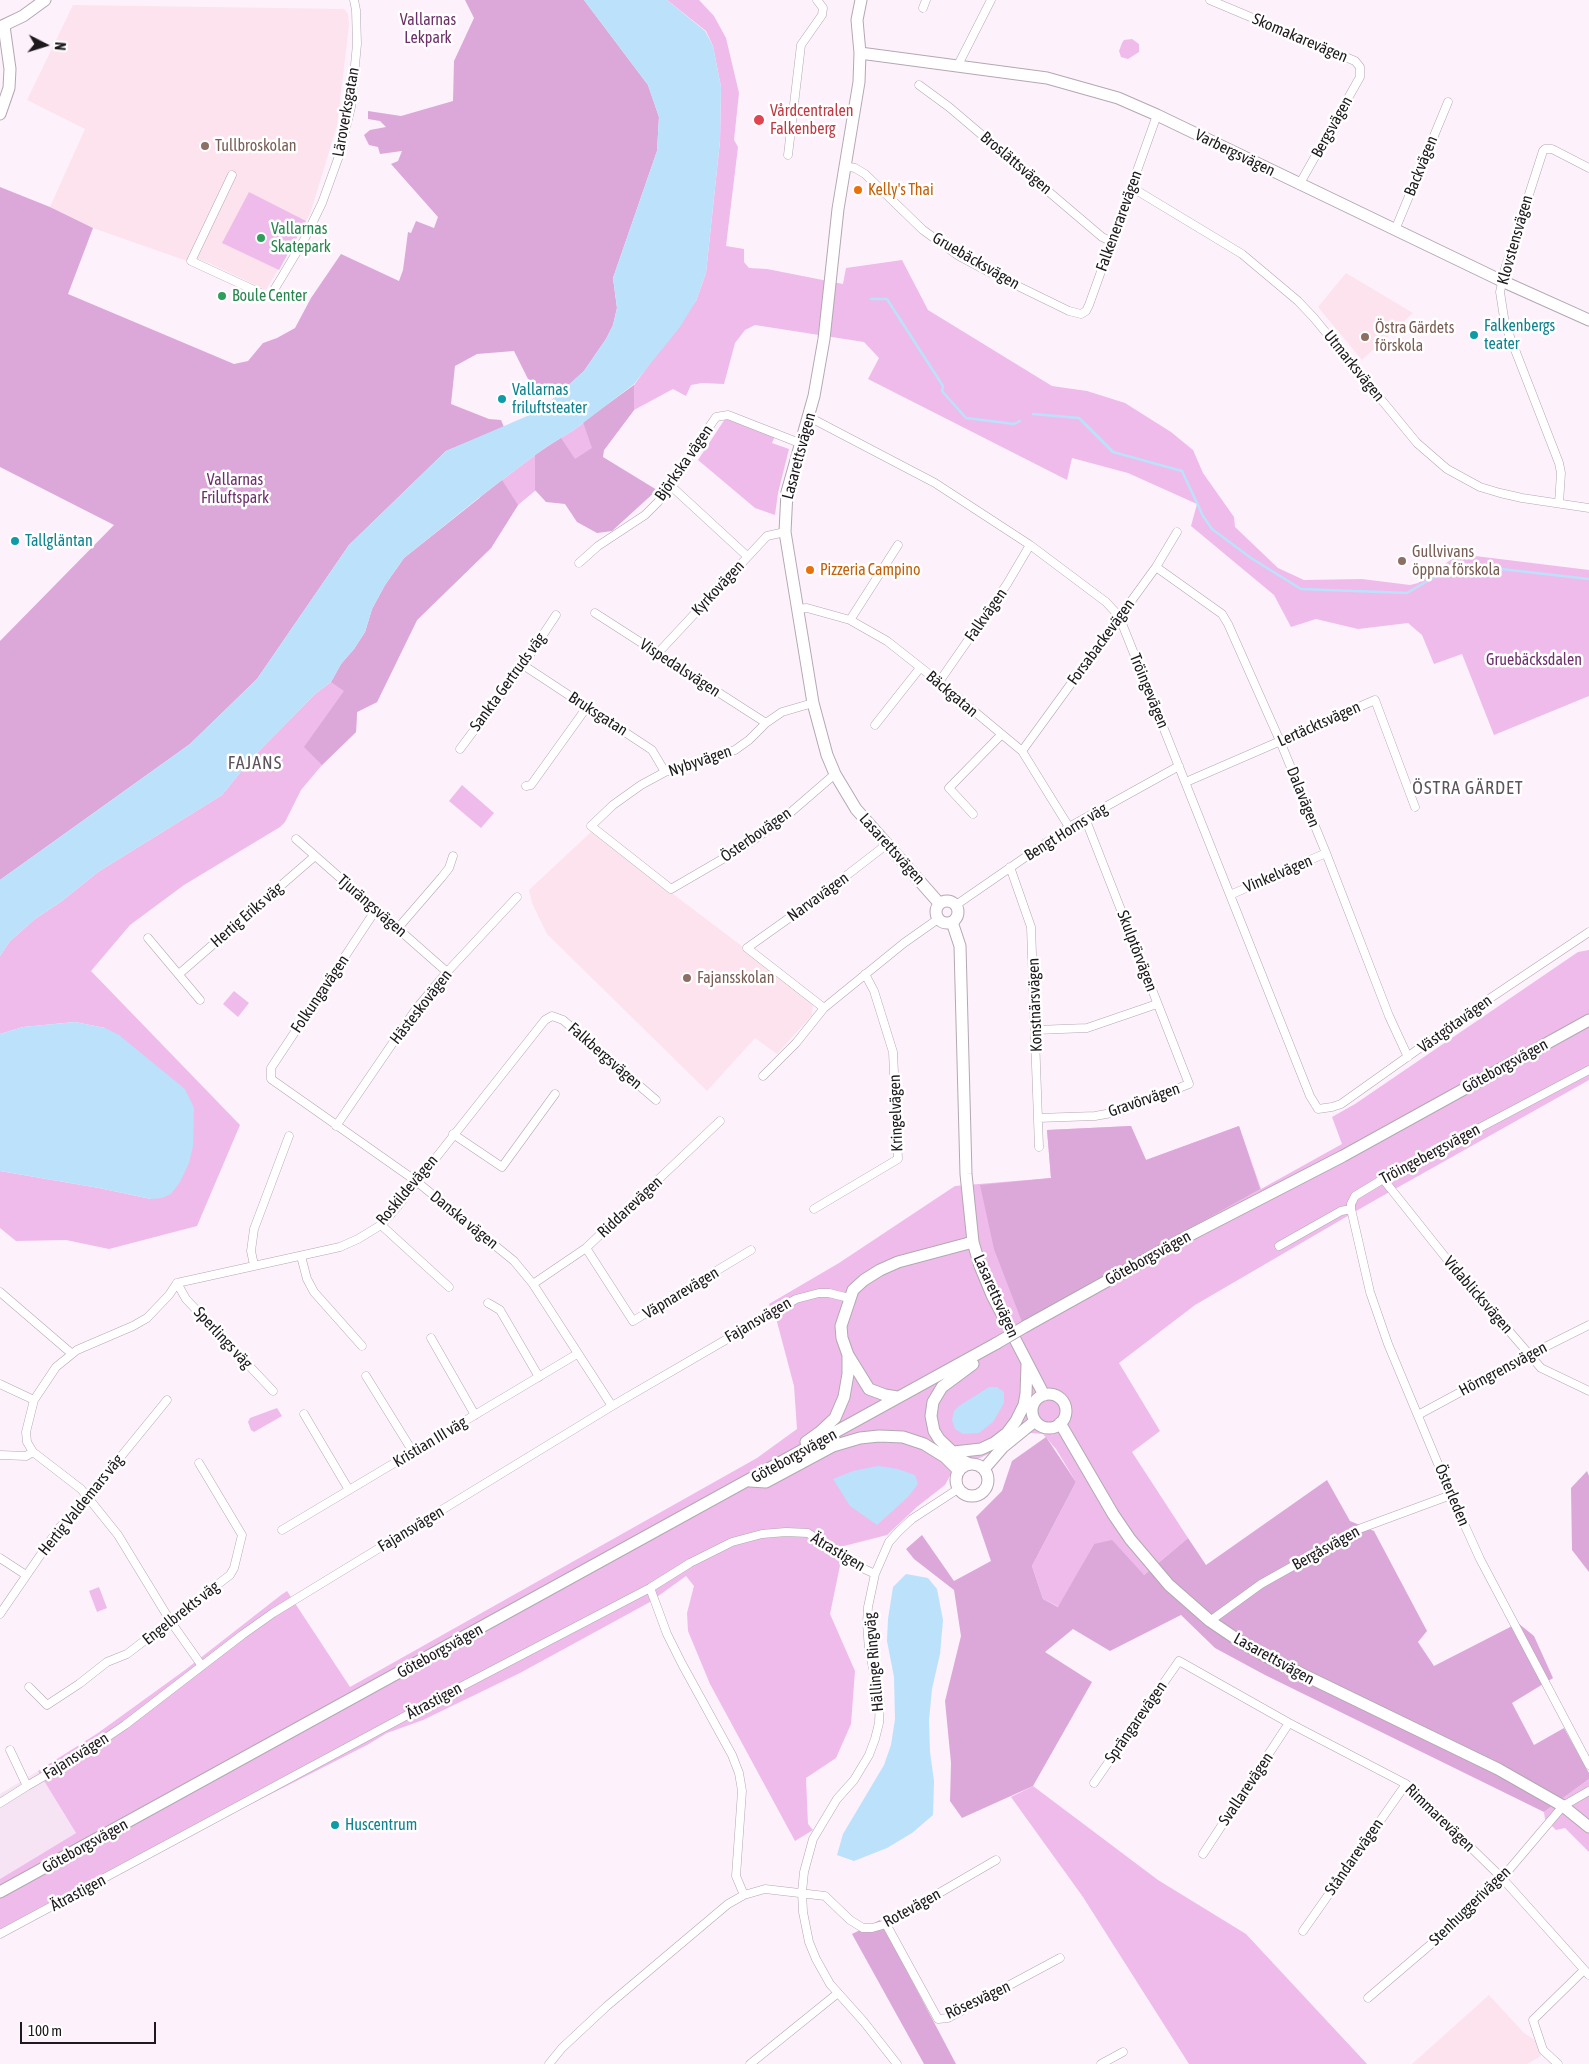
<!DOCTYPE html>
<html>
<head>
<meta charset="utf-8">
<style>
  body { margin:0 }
  #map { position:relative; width:1589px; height:2064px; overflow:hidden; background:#fdf1fc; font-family:"Asap Condensed",sans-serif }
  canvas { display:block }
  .north { position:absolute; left:20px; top:20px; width:50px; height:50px; -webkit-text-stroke:4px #fff; paint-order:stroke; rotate:95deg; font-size:14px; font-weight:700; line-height:20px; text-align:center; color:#1d191d }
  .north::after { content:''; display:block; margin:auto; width:18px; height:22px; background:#1d191d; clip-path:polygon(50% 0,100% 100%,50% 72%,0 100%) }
  .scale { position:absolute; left:20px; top:2022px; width:136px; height:22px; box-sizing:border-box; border:2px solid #1d191d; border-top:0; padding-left:6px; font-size:15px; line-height:18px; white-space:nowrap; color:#1d191d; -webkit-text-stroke:4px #fff; paint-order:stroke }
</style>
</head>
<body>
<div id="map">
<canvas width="1589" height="2064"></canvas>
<div class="north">N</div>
<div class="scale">100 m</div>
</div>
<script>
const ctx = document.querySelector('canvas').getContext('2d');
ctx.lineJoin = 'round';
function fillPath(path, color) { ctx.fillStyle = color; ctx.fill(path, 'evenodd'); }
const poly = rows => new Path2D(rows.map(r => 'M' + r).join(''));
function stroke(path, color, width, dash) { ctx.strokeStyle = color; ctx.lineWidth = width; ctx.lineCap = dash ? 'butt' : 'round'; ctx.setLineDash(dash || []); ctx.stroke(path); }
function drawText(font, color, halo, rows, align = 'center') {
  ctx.font = font + ' "Asap Condensed",sans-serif'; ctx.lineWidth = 5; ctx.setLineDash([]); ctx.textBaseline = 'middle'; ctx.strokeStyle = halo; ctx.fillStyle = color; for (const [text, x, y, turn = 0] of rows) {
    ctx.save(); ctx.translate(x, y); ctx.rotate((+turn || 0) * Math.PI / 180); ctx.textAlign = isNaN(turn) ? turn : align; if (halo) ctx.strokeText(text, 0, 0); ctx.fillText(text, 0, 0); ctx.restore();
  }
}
fillPath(poly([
  [38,1771,76,1833,0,1879,0,1794]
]), '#f6e4f4');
fillPath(poly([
  [73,5,344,9,348,14,349,25,337,126,310,214,266,290,209,263,190,256,187,261,93,228,50,207,85,129,27,100],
  [1346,273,1413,313,1362,360,1318,307],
  [591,832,755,956,810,1001,813,1006,812,1015,777,1054,755,1038,707,1091,547,934,532,903,529,890],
  [1489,1995,1524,2033,1536,2041,1541,2056,1527,2064,1412,2064]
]), '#fce3ed');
fillPath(poly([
  [667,0,699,0,714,16,726,38,739,93,734,140,738,147,726,246,744,249,744,262,749,268,767,269,843,284,846,268,902,260,928,310,1052,386,1087,391,1125,403,1171,432,1193,450,1203,473,1234,517,1235,527,1278,568,1304,580,1362,579,1410,585,1418,583,1459,554,1589,570,1589,696,1494,735,1462,654,1434,664,1422,635,1408,623,1358,629,1316,619,1291,627,1274,595,1191,526,1197,504,1128,473,1072,458,1067,480,868,379,879,358,864,342,755,325,745,330,735,343,724,384,702,383,691,385,686,396,673,389,634,410,604,450,559,471,518,505,491,548,417,620,377,702,357,712,356,732,322,765,301,790,285,822,280,827,184,885,130,925,91,971,240,1125,197,1226,109,1249,66,1240,16,1241,0,1228,0,1171,99,1188,151,1199,105,1028,75,1022,23,1027,0,1034,0,956,10,941,35,919,62,901,98,872,222,795,252,758,315,694,331,682,481,496,546,447,574,430,634,385,696,301,706,273,720,141,721,87,713,46,706,31],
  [1132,39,1139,44,1139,52,1128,59,1121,57,1119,51,1122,43,1124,40],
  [249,192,306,221,279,270,222,243],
  [725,419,733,419,775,436,772,443,789,449,778,493,775,515,755,508,698,460],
  [462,785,494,813,481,828,449,801],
  [1589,950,1589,1080,1370,1203,1195,1305,1119,1363,1160,1431,1132,1452,1188,1538,1144,1575,1094,1544,1059,1607,1043,1599,1032,1566,1076,1482,1056,1449,1043,1434,1031,1433,980,1458,956,1465,945,1485,918,1506,887,1535,844,1546,830,1614,855,1671,851,1724,836,1758,806,1778,808,1824,813,1830,795,1841,710,1684,688,1631,687,1613,694,1586,686,1576,650,1602,520,1673,423,1720,387,1733,367,1745,0,1932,0,1879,76,1833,38,1771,98,1733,185,1670,281,1595,287,1591,350,1687,757,1458,797,1429,794,1386,776,1318,769,1304,839,1263,955,1186,1051,1178,1047,1130,1131,1126,1146,1160,1239,1126,1261,1189,1342,1144,1332,1117,1355,1104,1578,952],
  [234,991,249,1003,238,1017,223,1004],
  [277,1408,282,1416,254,1432,251,1430,248,1422,250,1418],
  [99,1587,107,1608,97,1612,89,1591],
  [1589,1779,1589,1852,1565,1828,1556,1830,1545,1819,1544,1812],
  [1033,1786,1158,1880,1246,1934,1367,2064,1189,2064,1083,1897,1011,1797]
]), '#efbbeb');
fillPath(poly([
  [465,0,584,0,648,85,659,117,657,151,613,278,617,308,613,325,606,339,584,371,559,394,543,391,528,379,514,351,477,354,455,366,451,404,489,419,501,420,504,427,446,451,349,545,257,679,190,744,0,880,0,641,114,525,0,467,0,187,50,207,93,228,68,294,234,364,248,361,263,343,277,338,295,328,311,298,341,254,399,281,403,270,408,232,411,233,416,221,434,228,438,217,391,164,398,161,402,151,380,154,378,147,369,145,364,135,370,130,386,127,380,121,368,119,368,111,401,116,453,101,454,61,474,18],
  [634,385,634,410,604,450,603,457,657,490,612,531,597,533,577,522,565,504,546,502,535,490,535,455,561,438,575,459,592,448,583,422],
  [502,480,518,505,491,548,417,620,377,702,357,712,356,732,322,765,304,747,344,691,331,682,341,664,354,649,365,632,372,609,385,585,404,558],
  [1131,1126,1146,1160,1239,1126,1260,1189,1022,1322,994,1249,980,1185,1051,1178,1047,1130],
  [1046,1437,1076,1482,1032,1566,1043,1599,1058,1607,1094,1544,1112,1540,1144,1575,1188,1538,1206,1565,1327,1480,1350,1521,1374,1531,1427,1631,1418,1642,1434,1666,1518,1623,1534,1636,1553,1678,1512,1703,1534,1745,1564,1728,1589,1773,1589,1779,1544,1812,1265,1675,1215,1648,1181,1615,1110,1651,1073,1629,1045,1652,1092,1682,1033,1786,962,1818,950,1801,951,1763,945,1701,961,1636,954,1590,914,1559,906,1549,922,1535,954,1581,991,1561,976,1517,1002,1491,1012,1461],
  [1587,1471,1589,1476,1589,1572,1572,1550,1571,1488],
  [880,1920,956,2064,924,2064,852,1934]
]), '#dca8d9');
fillPath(poly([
  [584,0,667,0,705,31,713,46,721,87,720,141,706,273,696,301,680,327,634,384,574,430,546,447,481,496,404,558,385,585,372,609,365,632,354,649,341,664,331,682,315,694,252,758,222,795,98,872,62,901,35,919,10,941,0,956,0,880,190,744,257,679,349,545,446,451,539,411,584,371,606,339,613,325,617,308,613,278,657,151,659,117,648,85],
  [75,1022,105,1028,119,1035,185,1089,194,1108,193,1146,189,1163,180,1182,171,1194,162,1198,151,1199,99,1188,0,1171,0,1034,23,1027],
  [989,1387,997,1387,1004,1392,1004,1403,993,1422,979,1433,963,1434,955,1429,952,1420,954,1411,959,1406],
  [878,1466,898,1469,915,1475,918,1484,908,1497,877,1525,850,1506,833,1479,853,1471],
  [906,1574,928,1578,937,1589,943,1620,940,1654,932,1689,929,1720,930,1752,934,1781,933,1815,912,1833,887,1848,854,1861,837,1855,843,1834,884,1765,891,1745,895,1719,894,1677,887,1641,888,1619,893,1587]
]), '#bce1fb');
stroke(poly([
  [871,299,887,299,943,386,942,391,966,418,1014,424,1020,421],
  [1033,414,1079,418,1113,452,1182,471,1203,516,1212,529,1251,558,1301,589,1407,593,1457,564,1589,579]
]), '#bce1fb', 2.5);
const street = poly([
  [1210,0,1355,61,1360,67,1360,77,1299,185],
  [923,8,926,0],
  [958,65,991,0],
  [919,85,949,107,1102,237,1112,242],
  [788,155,801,45,822,15,823,8,817,0],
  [844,166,855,168,865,174,923,230,959,256,989,272,1069,311,1081,314,1086,311,1089,305,1157,115],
  [232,175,191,261,267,296,271,295,304,240,322,203,339,156,351,107,357,44,356,10,354,0],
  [1131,187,1242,254,1298,301,1314,318,1417,443,1447,469,1480,487,1500,493,1522,498,1589,508],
  [1395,230,1448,102],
  [809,417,935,483,1030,545,1106,602,1119,616,1310,1096,1318,1109,1332,1107,1341,1104,1486,1001,1589,932],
  [671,486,747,556],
  [1559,503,1561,473,1559,463,1505,324,1500,292,1505,269,1543,151,1545,149,1552,149,1589,168],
  [579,563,598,546,645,515,658,502,716,417,728,415,802,444],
  [1156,567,1222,614,1228,624,1280,741,1326,853,1389,1016,1408,1057],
  [798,609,807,608,850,620,887,641,939,682,1022,751,1069,827],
  [595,613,766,723],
  [850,620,898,545],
  [658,653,767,536,785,532],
  [523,665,652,750,665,772],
  [939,682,1007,584,1030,545],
  [813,703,782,712,766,723,749,740,735,750,699,763,665,772,641,785,613,805,591,826,671,889,745,846,783,819,835,774],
  [875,725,920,668],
  [460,749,523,665,556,615],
  [1022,751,1156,567,1177,532],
  [1186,782,1375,700,1415,807],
  [526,786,531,785,587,707],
  [973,814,949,788,1001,735],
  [296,839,447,972],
  [1010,867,1031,927,1039,1147],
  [1230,895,1326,853],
  [956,905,1069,827,1179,766],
  [375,911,271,1068,271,1079,416,1181,514,1261,533,1284,612,1406],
  [398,928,442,877,449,868,453,856],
  [148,938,200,1000],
  [179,974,315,856],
  [824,1008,747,948,820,896,886,845],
  [1036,1030,1087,1028,1157,1004],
  [1589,1070,1383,1179,1355,1196,1351,1204,1351,1209,1370,1292,1388,1344,1451,1495,1480,1559,1589,1765],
  [763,1076,796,1043,824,1008,904,943,938,919],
  [1038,1118,1095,1116,1117,1112,1189,1084,1085,818],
  [336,1126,416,1009,447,972,517,897],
  [453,1134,502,1167,555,1094],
  [1383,1179,1446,1258,1541,1368,1589,1391],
  [814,1209,898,1159,893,1052,874,991,865,974],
  [381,1225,449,1287],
  [1279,1246,1341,1211,1351,1209],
  [586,1248,633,1321,751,1250],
  [301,1256,307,1279,314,1292,362,1346],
  [254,1265,251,1251,254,1229,289,1136],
  [177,1283,340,1247,358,1239,381,1225,397,1207,545,1020,552,1016,563,1020,656,1100],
  [177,1283,169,1295,147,1318,133,1326,77,1350,56,1367,34,1400,26,1432,27,1442,33,1452,81,1489,118,1535,171,1622,202,1666],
  [177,1283,186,1299,273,1391],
  [533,1284,586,1248,720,1121],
  [0,1292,71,1353],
  [488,1303,500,1310,539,1377],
  [431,1338,475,1415],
  [366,1376,413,1452],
  [0,1384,34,1400],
  [304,1414,349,1490],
  [1418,1415,1531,1354,1589,1325],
  [0,1455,26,1456,33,1452],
  [282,1530,577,1354],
  [0,1558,26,1575],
  [650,1588,667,1634,682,1664,732,1755,739,1773,742,1791,736,1876,744,1895],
  [0,1614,59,1528,88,1497,167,1400],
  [1210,1621,1261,1584,1359,1529,1451,1495],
  [29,1687,47,1705,79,1684,107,1662,127,1654,230,1575,234,1568,242,1535,199,1463],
  [10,1750,27,1786,82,1754,125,1725,242,1635,273,1613,612,1406,796,1299,819,1293,829,1293,849,1298],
  [1094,1783,1179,1661,1289,1723,1406,1784,1502,1878,1589,1975],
  [0,1803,27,1786],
  [1203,1854,1289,1723],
  [886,1924,938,2019,948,2018,1060,1958],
  [1303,1931,1406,1784],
  [0,1934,426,1705,650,1588,690,1563,732,1542,762,1534,786,1532,808,1533,860,1567,875,1574],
  [1368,1998,1444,1933,1502,1878,1563,1806,1589,1791],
  [549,2064,562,2048,607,2006,728,1904,744,1895,765,1889,825,1896,850,1920,863,1928,872,1928,886,1924,996,1860],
  [750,2064,838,1993],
  [897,2064,864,2022,830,1984,816,1959,809,1942,803,1912,802,1892,804,1872,813,1839,837,1799,854,1780,869,1755,875,1739,879,1723,880,1699,869,1650,867,1623,868,1607,875,1574,889,1542,899,1531,912,1519,958,1489],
  [1101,2064,1123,2052],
  [1558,2064,1543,2050,1533,2020,1584,1970]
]);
const secondary = poly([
  [861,0,857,20,860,53,859,82,838,209,824,339,814,396,787,492,785,532,813,703,827,755,835,774,856,809,939,903],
  [0,27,23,16,45,0],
  [860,53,1047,78,1118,98,1157,115,1502,281,1589,320],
  [0,114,9,88,10,69,4,26],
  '936 912a11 11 0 1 1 22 0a11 11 0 1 1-22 0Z',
  [952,922,960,946,966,1174,973,1242,980,1266,992,1295,1044,1395],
  [1026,1326,1188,1236,1343,1156,1589,1020],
  '1032 1411a17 17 0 1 1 34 0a17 17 0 1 1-34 0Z',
  [897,1397,885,1395,869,1389,848,1355,842,1338,841,1326,853,1290,864,1280,880,1270,898,1262,973,1242],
  [1060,1423,1113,1514,1130,1539,1169,1585,1210,1621,1241,1642,1271,1659,1498,1769,1563,1806,1589,1827],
  [806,1442,820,1432,835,1418,844,1397,848,1374,848,1355],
  [954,1452,981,1449,994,1443,1007,1433,1016,1421,1024,1405,1026,1394,1027,1365],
  '956 1480a16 16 0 1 1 32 0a16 16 0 1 1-32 0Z',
  [970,1464,961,1460,939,1439,934,1431,931,1416,933,1402,942,1387,973,1364],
  [984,1469,1003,1447,1035,1421],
  [750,1481,766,1482,833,1446,860,1438,879,1436,903,1437,924,1444,945,1457,959,1471],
  [0,1892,997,1343]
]);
stroke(street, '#b3a8b2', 9);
stroke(secondary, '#b3a8b2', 13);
stroke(street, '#fff', 8);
stroke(secondary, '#fff', 11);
const secondaryBridge = poly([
  [997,1343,1026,1326]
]);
stroke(secondaryBridge, '#b3a8b2', 13, []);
stroke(secondaryBridge, '#fff', 11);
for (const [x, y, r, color] of [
  [759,120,6,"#e0444e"],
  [205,146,5,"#8d6e63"],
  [858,190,5,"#e8710a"],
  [261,238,5,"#2e9e5b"],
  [222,296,5,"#2e9e5b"],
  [1474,335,5,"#0f9aa8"],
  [1365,337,5,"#8d6e63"],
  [502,399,5,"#0f9aa8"],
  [15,541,5,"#0f9aa8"],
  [1402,561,5,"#8d6e63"],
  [810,570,5,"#e8710a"],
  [687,978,5,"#8d6e63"],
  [335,1825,5,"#0f9aa8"]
]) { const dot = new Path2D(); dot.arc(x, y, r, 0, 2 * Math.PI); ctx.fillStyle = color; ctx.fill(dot); stroke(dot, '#fff', 2); }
drawText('16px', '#6c2f6a', '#fff', [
  ["Vallarnas",428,20],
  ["Lekpark",428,38],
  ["Vallarnas",235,480],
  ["Friluftspark",235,498],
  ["Gruebäcksdalen",1534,660]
]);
drawText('16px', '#1d191d', '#fff', [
  ["Skomakarevägen",1300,38,23],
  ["Läroverksgatan",346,112,-80],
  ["Bergsvägen",1332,127,-61],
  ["Varbergsvägen",1235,153,26],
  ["Broslättsvägen",1016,163,40],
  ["Backvägen",1421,166,-68],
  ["Falkenerarevägen",1119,221,-70],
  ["Klovstensvägen",1515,240,-74],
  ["Gruebäcksvägen",976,261,30],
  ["Utmarksvägen",1354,366,51],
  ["Lasarettsvägen",799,456,-75],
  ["Björkska vägen",684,463,-55],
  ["Kyrkovägen",718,588,-47],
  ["Falkvägen",986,615,-55],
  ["Forsabackevägen",1101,642,-54],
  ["Vispedalsvägen",680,668,33],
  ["Sankta Gertruds väg",508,682,-54],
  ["Tröingevägen",1149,691,68],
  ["Bäckgatan",952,694,40],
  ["Bruksgatan",598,714,33],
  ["Lertäcktsvägen",1319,724,-24],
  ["Nybyvägen",700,761,-19],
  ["Dalavägen",1303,797,68],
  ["Bengt Horns väg",1066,832,-32],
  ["Österbovägen",756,835,-35],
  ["Lasarettsvägen",892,849,48],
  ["Vinkelvägen",1278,874,-23],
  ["Narvavägen",818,897,-36],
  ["Tjurängsvägen",372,906,41],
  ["Hertig Eriks väg",247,915,-41],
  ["Skulptörvägen",1137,951,69],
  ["Folkungavägen",320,994,-56],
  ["Konstnärsvägen",1035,1005,-92],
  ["Hästeskovägen",421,1007,-52],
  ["Västgötavägen",1455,1024,-36],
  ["Falkbergsvägen",605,1056,41],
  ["Göteborgsvägen",1505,1066,-29],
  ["Gravörvägen",1144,1100,-19],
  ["Kringelvägen",896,1113,-92],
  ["Tröingebergsvägen",1430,1154,-28],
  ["Roskildevägen",407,1190,-50],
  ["Riddarevägen",630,1207,-43],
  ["Danska vägen",464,1220,39],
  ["Göteborgsvägen",1148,1258,-29],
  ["Väpnarevägen",681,1293,-31],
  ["Vidablicksvägen",1478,1295,49],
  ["Lasarettsvägen",996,1296,66],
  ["Fajansvägen",758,1320,-30],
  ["Sperlings väg",223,1338,47],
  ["Hörngrensvägen",1503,1369,-28],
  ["Kristian III väg",430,1442,-31],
  ["Göteborgsvägen",794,1456,-29],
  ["Österleden",1452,1495,67],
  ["Hertig Valdemars väg",81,1505,-51],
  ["Fajansvägen",411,1529,-31],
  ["Bergåsvägen",1326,1548,-29],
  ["Ätrastigen",838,1552,31],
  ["Engelbrekts väg",181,1613,-38],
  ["Göteborgsvägen",440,1651,-29],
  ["Lasarettsvägen",1274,1659,29],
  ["Hällinge Ringväg",874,1662,-95],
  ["Ätrastigen",434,1701,-28],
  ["Sprängarevägen",1136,1722,-55],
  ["Fajansvägen",76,1756,-32],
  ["Svallarevägen",1246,1789,-56],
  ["Rimmarevägen",1440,1818,44],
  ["Göteborgsvägen",85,1846,-29],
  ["Ståndarevägen",1354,1857,-55],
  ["Ätrastigen",78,1893,-28],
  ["Stenhuggerivägen",1470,1906,-44],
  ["Rotevägen",912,1908,-29],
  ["Rösesvägen",978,2000,-25]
]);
drawText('16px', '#be3a42', '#fff', [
  ["Vårdcentralen",770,111],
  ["Falkenberg",770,129]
], 'left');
drawText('16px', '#785e54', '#fff', [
  ["Tullbroskolan",215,146],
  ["Östra Gärdets",1375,328],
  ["förskola",1375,346],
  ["Gullvivans",1412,552],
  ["öppna förskola",1412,570],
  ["Fajansskolan",697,978]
], 'left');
drawText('16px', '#c56008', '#fff', [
  ["Kelly's Thai",868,190],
  ["Pizzeria Campino",820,570]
], 'left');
drawText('16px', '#27864d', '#fff', [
  ["Vallarnas",271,229],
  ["Skatepark",271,247],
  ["Boule Center",232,296]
], 'left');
drawText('16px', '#0d838f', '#fff', [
  ["Falkenbergs",1484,326],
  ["teater",1484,344],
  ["Vallarnas",512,390],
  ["friluftsteater",512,408],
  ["Tallgläntan",25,541],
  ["Huscentrum",345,1825]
], 'left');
ctx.letterSpacing = '1px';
drawText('18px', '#5c535c', '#fff', [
  ["FAJANS",255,763],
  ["ÖSTRA GÄRDET",1468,788]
]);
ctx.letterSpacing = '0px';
</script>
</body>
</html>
